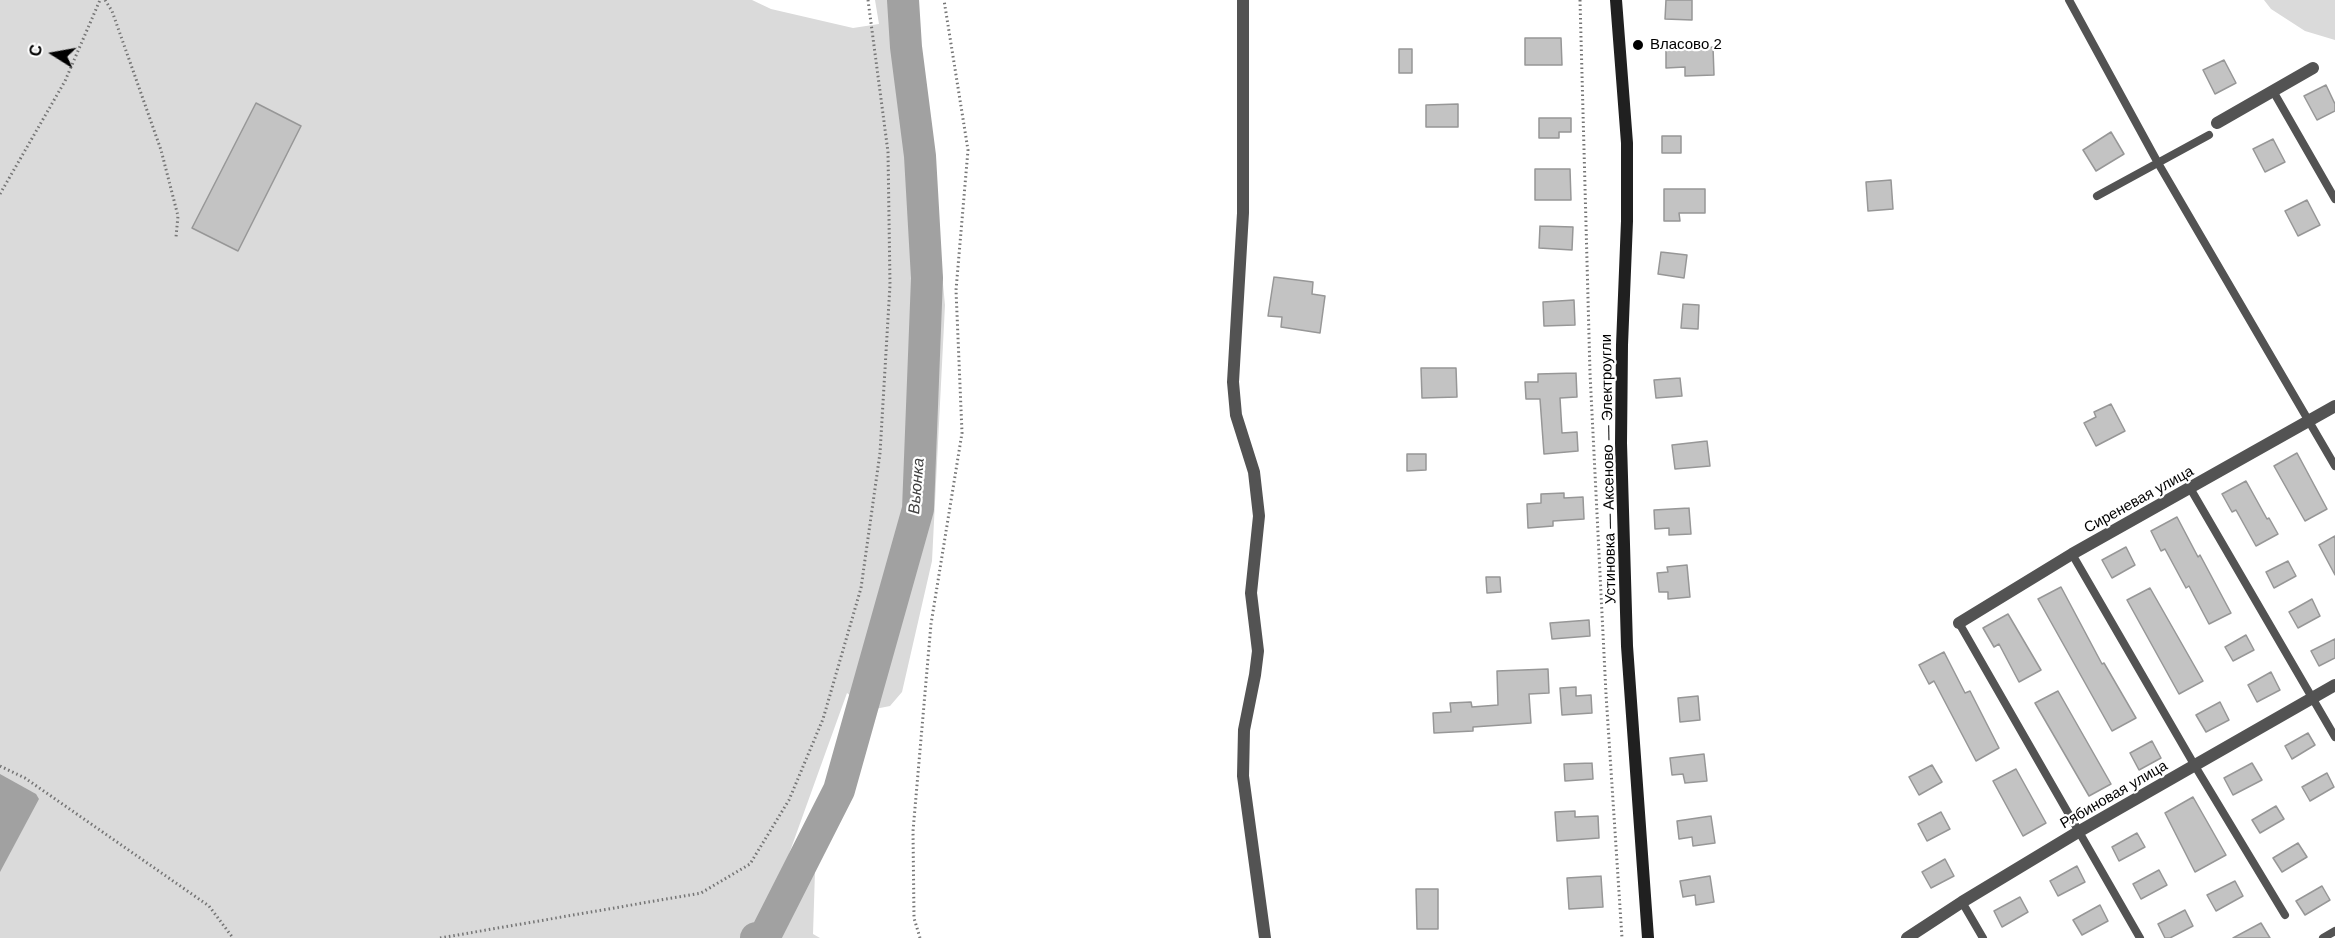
<!DOCTYPE html>
<html>
<head>
<meta charset="utf-8">
<style>
  body { margin:0 }
  #map { position:relative; width:2335px; height:938px; overflow:hidden; background:#fff; font-family:Arial,sans-serif }
  canvas { display:block }
  .north { position:absolute; left:24px; top:24px; width:60px; height:60px; -webkit-text-stroke:4px #fff; paint-order:stroke; rotate:281deg; font-size:16px; font-weight:700; line-height:24px; text-align:center; color:#000 }
  .north::after { content:''; display:block; margin:auto; width:21px; height:27px; background:#000; clip-path:polygon(50% 0,100% 100%,50% 72%,0 100%) }
</style>
</head>
<body>
<div id="map">
<canvas width="2335" height="938"></canvas>
<div class="north">С</div>
</div>
<script>
const ctx = document.querySelector('canvas').getContext('2d');
ctx.lineJoin = 'round';
function fillPath(path, color) { ctx.fillStyle = color; ctx.fill(path, 'evenodd'); }
const poly = rows => new Path2D(rows.map(r => 'M' + r).join(''));
function stroke(path, color, width, dash) { ctx.strokeStyle = color; ctx.lineWidth = width; ctx.lineCap = dash ? 'butt' : 'round'; ctx.setLineDash(dash || []); ctx.stroke(path); }
function drawText(font, color, halo, rows, align = 'center') {
  ctx.font = font + ' Arial,sans-serif'; ctx.lineWidth = 4.5; ctx.setLineDash([]); ctx.textBaseline = 'middle'; ctx.strokeStyle = halo; ctx.fillStyle = color; for (const [text, x, y, turn = 0] of rows) {
    ctx.save(); ctx.translate(x, y); ctx.rotate((+turn || 0) * Math.PI / 180); ctx.textAlign = isNaN(turn) ? turn : align; if (halo) ctx.strokeText(text, 0, 0); ctx.fillText(text, 0, 0); ctx.restore();
  }
}
fillPath(poly([
  [0,0,752,0,771,9,853,28,879,24,875,0,916,0,945,305,932,561,902,692,890,706,870,710,847,693,789,854,815,871,813,934,820,938,0,938],
  [2264,0,2335,0,2335,40,2305,31,2271,9]
]), '#dadada');
fillPath(poly([
  [0,774,36,794,39,799,0,872]
]), '#a1a1a1');
stroke(poly([
  [765,936,769,938]
]), '#a1a1a1', 5);
stroke(poly([
  [756,938,765,936,839,790,918,509,927,278,920,156,906,47,903,0]
]), '#a1a1a1', 32);
const building = poly([
  [1666,0,1692,0,1692,20,1665,19,1666,0],
  [1525,38,1561,38,1562,65,1525,65,1525,38],
  [1713,47,1714,75,1685,76,1685,67,1666,68,1666,48,1713,47],
  [1399,49,1412,49,1412,73,1399,73,1399,49],
  [2224,60,2236,83,2215,94,2203,70,2224,60],
  [2326,85,2335,104,2335,111,2317,120,2304,96,2326,85],
  [256,103,301,126,238,251,192,228,256,103],
  [1458,104,1458,127,1426,127,1426,105,1458,104],
  [1539,118,1571,118,1571,132,1559,132,1559,138,1539,138,1539,118],
  [2111,132,2124,154,2096,171,2083,150,2111,132],
  [1662,136,1681,136,1681,153,1662,153,1662,136],
  [2273,139,2285,162,2265,172,2253,149,2273,139],
  [1535,169,1570,169,1571,200,1535,200,1535,169],
  [1891,180,1893,209,1868,211,1866,182,1891,180],
  [1664,189,1705,189,1705,213,1679,213,1680,221,1664,221,1664,189],
  [2307,200,2320,225,2298,236,2285,211,2307,200],
  [1540,226,1573,227,1572,250,1539,248,1540,226],
  [1661,252,1687,255,1684,278,1658,274,1661,252],
  [1274,277,1313,282,1312,294,1325,296,1320,333,1281,327,1282,317,1268,316,1274,277],
  [1574,300,1575,325,1544,326,1543,302,1574,300],
  [1683,304,1699,305,1698,329,1681,328,1683,304],
  [1421,368,1456,368,1457,397,1422,398,1421,368],
  [1576,373,1577,397,1560,398,1562,433,1577,432,1578,451,1544,454,1540,399,1526,399,1525,382,1538,382,1538,374,1576,373],
  [1680,378,1682,396,1656,398,1654,380,1680,378],
  [2111,404,2125,431,2096,446,2084,423,2096,417,2094,412,2111,404],
  [1707,441,1710,466,1675,469,1672,445,1707,441],
  [2297,453,2327,509,2305,521,2274,466,2297,453],
  [1407,454,1426,454,1426,470,1407,471,1407,454],
  [2246,481,2267,519,2269,518,2278,534,2256,546,2236,510,2232,512,2222,494,2246,481],
  [1564,493,1564,498,1583,497,1584,519,1553,521,1553,526,1528,528,1527,504,1541,503,1541,494,1564,493],
  [1689,508,1691,534,1669,535,1669,528,1655,529,1654,510,1689,508],
  [2177,517,2198,557,2200,555,2231,613,2209,624,2189,586,2186,588,2165,549,2161,551,2151,531,2177,517],
  [2335,536,2335,575,2319,545,2335,536],
  [2126,547,2135,565,2112,578,2102,560,2126,547],
  [2288,561,2296,576,2274,588,2266,572,2288,561],
  [1687,565,1690,597,1668,599,1668,592,1659,592,1657,573,1668,572,1667,567,1687,565],
  [1486,577,1500,577,1501,592,1487,593,1486,577],
  [2061,587,2102,664,2104,663,2136,718,2112,731,2038,599,2061,587],
  [2150,588,2203,681,2179,694,2127,600,2150,588],
  [2312,599,2320,616,2298,628,2289,612,2312,599],
  [2008,614,2041,670,2019,682,1999,644,1994,647,1983,628,2008,614],
  [1589,620,1590,636,1552,639,1550,623,1589,620],
  [2246,635,2254,650,2233,661,2225,647,2246,635],
  [2335,639,2335,658,2319,666,2311,651,2335,639],
  [1944,652,1965,693,1970,691,1999,748,1976,761,1934,681,1929,684,1919,665,1944,652],
  [1548,669,1549,693,1529,694,1531,723,1473,727,1473,731,1434,733,1433,713,1451,712,1450,703,1471,702,1472,707,1498,705,1497,671,1548,669],
  [2271,672,2280,690,2257,702,2248,685,2271,672],
  [1576,687,1576,696,1591,695,1592,713,1562,715,1560,688,1576,687],
  [2058,691,2111,784,2089,796,2035,703,2058,691],
  [1698,696,1700,720,1680,722,1678,698,1698,696],
  [2220,702,2229,720,2206,732,2196,715,2220,702],
  [2308,733,2315,745,2292,759,2285,746,2308,733],
  [2152,741,2161,758,2139,770,2130,753,2152,741],
  [1704,754,1707,781,1685,783,1683,774,1672,775,1670,758,1704,754],
  [1592,763,1593,779,1565,781,1564,764,1592,763],
  [2252,763,2262,780,2233,795,2224,778,2252,763],
  [1932,765,1942,782,1919,795,1909,777,1932,765],
  [2016,769,2046,823,2023,836,1993,781,2016,769],
  [2327,773,2334,787,2310,801,2302,787,2327,773],
  [2193,797,2226,855,2195,872,2165,813,2193,797],
  [2276,806,2284,819,2260,833,2252,820,2276,806],
  [1575,811,1575,817,1598,816,1599,838,1557,841,1555,812,1575,811],
  [1941,812,1950,829,1927,841,1918,824,1941,812],
  [1711,816,1715,843,1693,846,1692,837,1679,839,1677,821,1711,816],
  [2137,833,2145,847,2119,861,2112,847,2137,833],
  [2298,843,2307,857,2282,872,2273,858,2298,843],
  [1945,859,1954,876,1931,888,1922,872,1945,859],
  [2077,866,2085,882,2058,896,2050,881,2077,866],
  [2159,870,2167,885,2141,899,2133,884,2159,870],
  [1601,876,1603,907,1569,909,1567,878,1601,876],
  [1710,876,1714,902,1696,905,1695,895,1683,897,1680,881,1710,876],
  [2235,881,2243,896,2216,911,2207,895,2235,881],
  [2322,886,2330,900,2305,915,2296,901,2322,886],
  [1416,889,1438,889,1438,929,1417,929,1416,889],
  [2020,897,2028,912,2002,927,1994,911,2020,897],
  [2100,905,2108,921,2082,935,2073,920,2100,905],
  [2185,910,2193,926,2170,938,2165,938,2158,924,2185,910],
  [2261,923,2270,938,2233,938,2261,923]
]);
fillPath(building, '#c3c3c3');
stroke(building, '#979797', 1.5);
stroke(poly([
  [105,0,112,11,161,150,178,216,176,237],
  [1580,0,1590,373,1606,694,1622,938],
  [0,194,65,81,100,0],
  [0,766,25,778,209,906,233,938],
  [440,938,701,893,750,864,789,800,823,719,861,588,880,453,890,285,888,152,868,0],
  [920,938,914,918,913,831,931,624,962,433,956,290,968,150,944,0]
]), '#757575', 3, [1.5, 3]);
stroke(poly([
  [2069,0,2158,163,2335,466],
  [2273,91,2335,199],
  [2097,196,2209,135],
  [2190,488,2335,737],
  [2072,554,2195,766,2285,915],
  [1959,623,2140,938],
  [1962,902,1983,938],
  [2323,938,2335,931]
]), '#535353', 8);
stroke(poly([
  [1243,0,1243,213,1233,382,1236,415,1254,472,1259,516,1251,593,1258,651,1255,675,1244,730,1243,776,1265,938],
  [2217,123,2313,68],
  [1959,623,2072,554,2335,406],
  [1907,938,1962,902,2078,832,2335,685]
]), '#535353', 12);
stroke(poly([
  [1616,0,1627,143,1627,221,1622,345,1621,443,1627,646,1648,938]
]), '#202020', 12);
for (const [x, y, r, color] of [
  [1638,45,6,"#000"]
]) { const dot = new Path2D(); dot.arc(x, y, r, 0, 2 * Math.PI); ctx.fillStyle = color; ctx.fill(dot); stroke(dot, '#fff', 2); }
drawText('15px', '#000', '#fff', [
  ["Власово 2",1650,45]
], 'left');
drawText('15px', '#000', '#fff', [
  ["Устиновка — Аксеново — Электроугли",1609,469,-91],
  ["Сиреневая улица",2139,500,-29],
  ["Рябиновая улица",2114,795,-30]
]);
drawText('italic 16px', '#424242', '#fff', [
  ["Вьюнка",917,486,-85]
]);
</script>
</body>
</html>
